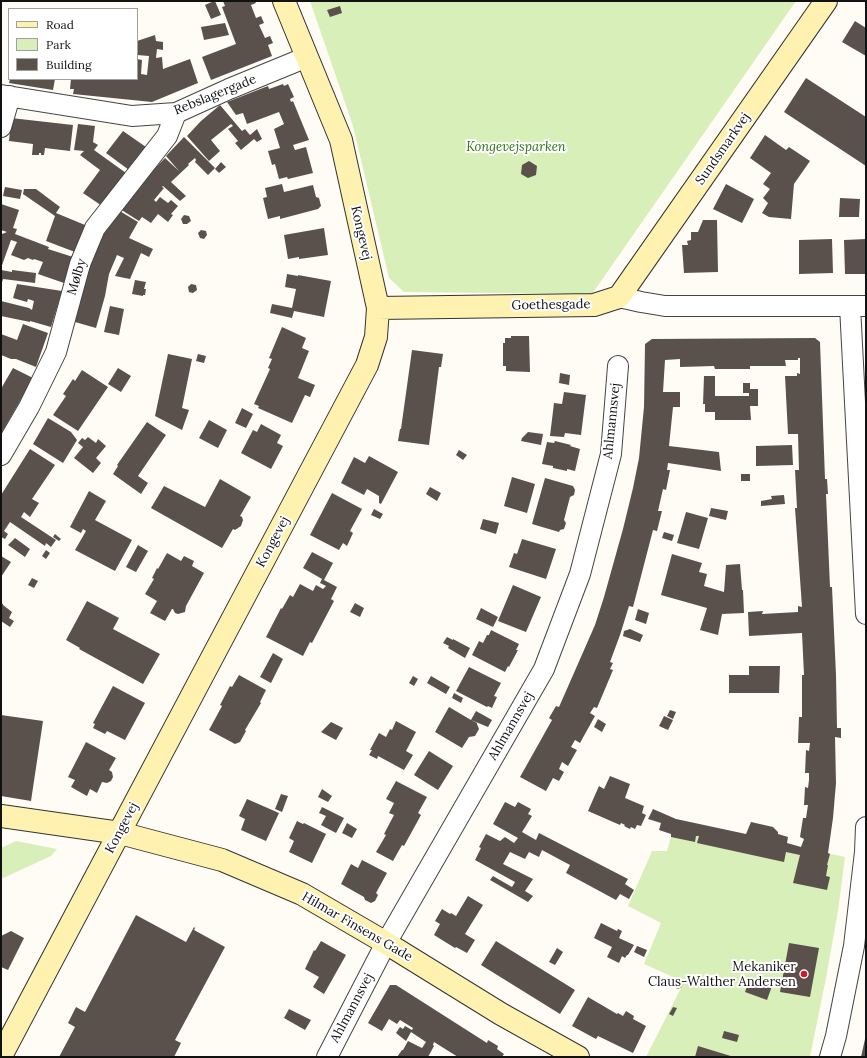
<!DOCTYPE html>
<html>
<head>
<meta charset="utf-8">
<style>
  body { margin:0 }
  #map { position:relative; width:867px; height:1058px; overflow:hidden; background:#fffcf5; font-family:Lora,serif }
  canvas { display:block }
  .frame { position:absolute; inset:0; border:2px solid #111; pointer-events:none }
  .legend { position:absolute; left:8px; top:8px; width:130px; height:72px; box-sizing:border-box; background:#fff; border:1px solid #a0a0a0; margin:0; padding:5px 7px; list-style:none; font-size:12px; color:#111 }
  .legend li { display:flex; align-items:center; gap:8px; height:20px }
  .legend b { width:20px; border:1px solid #a0a0a0 }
</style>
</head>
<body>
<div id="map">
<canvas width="867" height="1058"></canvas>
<div class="frame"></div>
<ul class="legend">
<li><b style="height:5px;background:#fff2b0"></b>Road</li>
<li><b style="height:11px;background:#d8efb9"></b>Park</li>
<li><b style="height:11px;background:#5b514c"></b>Building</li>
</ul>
</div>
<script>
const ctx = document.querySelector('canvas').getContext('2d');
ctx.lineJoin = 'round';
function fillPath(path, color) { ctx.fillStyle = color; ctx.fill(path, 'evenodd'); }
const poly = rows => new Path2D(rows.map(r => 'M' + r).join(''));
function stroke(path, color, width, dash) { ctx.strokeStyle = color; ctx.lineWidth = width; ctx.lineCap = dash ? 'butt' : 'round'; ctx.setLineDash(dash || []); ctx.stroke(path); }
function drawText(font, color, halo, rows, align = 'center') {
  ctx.font = font + ' Lora,serif'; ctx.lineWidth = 4; ctx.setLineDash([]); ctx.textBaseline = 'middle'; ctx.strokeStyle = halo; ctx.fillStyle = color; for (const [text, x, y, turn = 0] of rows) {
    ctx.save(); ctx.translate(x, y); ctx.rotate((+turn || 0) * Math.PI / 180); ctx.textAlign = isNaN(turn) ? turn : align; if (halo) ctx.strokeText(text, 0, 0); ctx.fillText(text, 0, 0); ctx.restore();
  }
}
fillPath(poly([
  [310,1,796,1,592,294,404,292,389,278,353,126],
  [676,819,845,857,838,911,826,978,810,1057,646,1057,684,982,644,964,661,923,628,906,652,851,667,851],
  [16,841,57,849,51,856,1,879,1,848]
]), '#d8efb9');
fillPath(poly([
  [214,1,215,1,221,15,211,19,205,5],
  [223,1,255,1,256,3,251,5,256,18,261,16,264,23,259,25,265,38,270,36,273,43,268,45,272,56,211,80,202,57,236,44,222,7,225,6],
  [340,6,342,13,330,17,327,10],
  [855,21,866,28,866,56,842,42],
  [225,23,229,35,204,40,201,27],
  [155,35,156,41,163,42,163,50,157,49,156,58,162,57,163,69,190,59,198,83,152,102,73,94,74,89,70,89,71,79,137,79,137,59,142,60,141,74,147,75,149,56,137,55,137,41],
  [806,78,866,117,866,166,784,112],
  [10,79,55,79,53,90,9,83],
  [283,84,284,86,288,84,294,97,290,99,291,102,293,101,309,140,293,145,295,150,306,147,313,173,288,179,287,177,279,179,275,164,272,165,268,151,280,148,274,129,284,124,279,112,247,124,243,113,236,115,227,102,268,86,269,89],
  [220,105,242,131,245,129,250,135,257,129,262,139,257,142,254,139,241,150,235,143,238,141,228,129,233,126,231,124,211,140,220,151,209,161,187,136,201,121],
  [11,118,73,125,70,151,45,148,44,155,41,155,41,153,39,153,39,155,32,155,33,144,9,141],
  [78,124,95,126,93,142,98,145,94,150,126,173,102,206,83,193,100,170,80,155,84,151,74,150],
  [123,131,146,147,129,170,106,153],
  [765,135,786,150,789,147,810,161,794,184,791,219,769,217,762,213,768,203,763,198,770,189,763,184,771,173,750,158],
  [184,137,215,168,208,175,195,162,196,160,195,158,188,164,189,165,171,182,186,196,180,201,163,186,162,187,164,188,154,200,156,202,160,197,168,203,171,200,178,206,171,214,173,215,168,222,158,214,151,223,142,217,139,221,120,209,148,173,150,175,150,173,165,158,179,171,166,156],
  [529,161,537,166,536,175,528,178,521,174,522,165],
  [221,162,226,167,219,173,215,169],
  [282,184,284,192,313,185,316,197,319,198,321,206,318,209,280,219,280,216,268,219,263,198,267,197,265,188],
  [726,184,754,199,742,223,713,209],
  [5,187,22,190,20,199,3,196],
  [24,189,36,189,60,207,56,213,85,225,75,252,46,241,55,216,23,194],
  [840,198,860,199,859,217,839,217],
  [1,204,19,210,13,228,17,229,15,234,49,247,48,249,73,257,64,283,38,274,43,262,34,259,33,260,28,258,24,260,11,255,17,242,11,240,1,268,1,236,2,234,7,232,1,230],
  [118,210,138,222,129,238,153,249,149,257,141,253,130,279,115,276,124,258,117,255,109,274,105,296,96,328,75,322,83,291,89,264,101,235,103,236,104,234,103,234],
  [184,215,189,216,191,221,187,224,183,224,181,219],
  [703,220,717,220,718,272,684,273,682,245,688,245,687,241,691,240,691,232,698,232],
  [324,228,328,255,299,259,299,257,288,259,284,235],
  [201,230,206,231,207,235,204,239,200,238,198,233],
  [832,239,833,273,799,274,799,240],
  [866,239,866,274,845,274,844,240],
  [1,270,12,272,12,270,36,273,35,283,3,279,1,286],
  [287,274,298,276,298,275,331,281,324,317,294,311,292,318,270,313,272,304,292,308,296,289,285,287],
  [135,280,146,282,144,289,146,289,145,295,143,295,143,296,132,294],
  [17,284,62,291,51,327,30,321,30,322,1,316,1,301,29,308,32,310,34,301,28,299,27,302,13,298],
  [191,284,196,285,197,290,193,293,189,292,188,287],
  [110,306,124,309,119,335,104,332],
  [23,324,48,333,36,367,16,359,11,359,1,355,1,334,17,340],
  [282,327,306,338,302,348,309,351,298,378,315,385,310,397,305,395,292,423,258,408,259,406,254,404,270,369,268,368,272,359,269,358],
  [511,336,529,336,530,372,506,371,506,366,503,366,503,343,505,343,505,338,511,338],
  [815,338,820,342,825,479,827,479,828,494,826,494,830,587,832,587,836,675,837,728,841,728,841,738,835,737,836,783,833,818,828,853,830,854,827,865,828,865,826,876,830,877,827,890,793,883,800,855,786,852,784,862,697,843,699,836,696,836,695,842,671,837,671,834,659,830,661,823,648,819,653,809,676,819,746,834,751,822,773,827,778,832,778,834,788,837,787,843,801,847,804,839,800,837,803,818,806,818,808,805,804,805,805,787,808,788,809,780,809,773,805,773,806,750,809,751,810,743,798,743,799,717,802,717,802,675,804,675,802,633,749,636,748,612,763,611,762,614,798,612,798,606,802,607,795,508,797,508,795,470,799,470,798,434,788,434,785,376,797,376,797,373,800,374,800,358,798,358,798,360,785,360,786,366,750,366,750,369,715,369,714,366,680,367,680,359,665,360,663,392,680,392,680,407,673,407,669,446,719,452,721,471,668,463,667,470,670,470,666,490,663,489,658,511,662,511,657,531,653,530,633,607,629,606,620,635,610,662,613,663,610,669,613,670,597,708,594,707,590,713,595,716,580,743,575,740,571,747,577,750,568,766,562,762,559,769,564,772,559,781,553,778,546,791,520,777,552,720,549,718,556,706,559,707,595,625,604,597,623,529,633,488,639,458,644,407,645,344,652,339],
  [412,350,443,354,441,367,439,367,429,445,398,441,400,429,401,429],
  [168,354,192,359,182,408,189,410,182,430,155,416],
  [198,354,206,356,204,363,196,361],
  [13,368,33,378,1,434,1,387,2,387],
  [118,368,131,376,121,392,108,384],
  [82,370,108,387,78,431,53,415,66,396,63,394,73,379,75,381],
  [560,373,570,375,569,385,559,383],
  [704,376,715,376,715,396,749,396,749,393,743,393,743,383,750,383,750,389,758,389,758,406,750,406,751,420,715,420,715,412,705,412,705,404,703,404],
  [564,392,586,395,581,435,565,433,564,437,550,436,554,403,562,404],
  [242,408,253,414,246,428,235,423],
  [48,418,71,432,77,440,63,463,33,444],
  [209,420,227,430,218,448,199,438],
  [147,422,166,435,138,476,148,483,141,494,113,474,118,466,117,465],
  [261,424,281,435,277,443,283,446,271,469,241,453,253,430,257,432],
  [528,432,543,434,541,445,521,441,522,438],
  [88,437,96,443,98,439,106,446,96,458,101,463,93,473,74,458,83,447,78,443,82,438,85,440],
  [555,441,571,445,570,446,580,449,575,471,567,469,567,471,553,468,553,466,542,464,547,442,554,443],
  [792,445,793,465,756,466,756,446],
  [30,449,55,465,32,499,39,503,30,517,24,512,21,517,56,540,51,547,46,543,45,546,10,522,4,531,8,534,5,539,1,537,1,495],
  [459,450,467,455,463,460,456,455],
  [369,456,398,472,381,504,379,503,379,496,367,489,364,495,341,483,354,457,365,463],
  [741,474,750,474,750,481,741,481],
  [512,477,535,484,527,513,504,506],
  [545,478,573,486,575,490,574,495,570,497,564,520,566,523,564,529,560,530,559,532,532,524],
  [220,479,251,497,240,516,242,517,243,520,241,526,235,530,233,529,222,548,151,508,164,486,205,507],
  [430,487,441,493,437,501,426,494],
  [89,491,106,501,95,520,132,540,115,571,75,550,86,531,83,529,81,533,70,527],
  [332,493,362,509,350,531,353,533,347,546,343,543,339,550,310,535],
  [784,495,785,504,761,506,761,501,772,499,771,496],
  [711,508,728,511,726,520,709,516],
  [374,509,383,514,380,519,371,515],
  [686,512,708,518,699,549,677,543],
  [483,519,499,523,496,534,480,529],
  [664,532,674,535,672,541,662,538],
  [55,534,61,539,59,541,53,537],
  [15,538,30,549,25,557,8,545],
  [522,539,556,549,546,579,509,567,514,553,517,554],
  [138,545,148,551,136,572,126,567],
  [46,550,50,553,46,559,42,556],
  [312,552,333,563,324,580,337,587,331,599,334,601,312,643,310,642,303,656,266,637,281,608,282,609,290,595,293,597,300,584,313,591,316,585,323,589,326,586,320,583,322,579,303,568],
  [167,553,181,561,184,556,194,561,192,566,204,573,186,606,185,612,178,614,175,613,173,609,172,609,165,621,150,613,157,601,145,594,154,579,152,578,157,568,158,569],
  [672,554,702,563,699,572,707,574,704,586,724,592,726,565,740,564,742,590,743,590,744,613,722,614,718,635,700,630,707,608,661,595],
  [1,556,11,562,1,577],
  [32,578,38,581,34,588,28,585],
  [513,585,541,597,526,632,498,621],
  [87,601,119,618,113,629,160,654,143,684,79,649,80,648,66,640],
  [1,603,3,604,3,605,12,612,9,618,14,621,10,627,1,621],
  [355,603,364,608,360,617,350,612],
  [481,608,498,617,493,627,476,619],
  [638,609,649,613,646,624,635,620],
  [630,629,643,635,640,642,623,636,624,631],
  [491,630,519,644,516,650,518,650,509,667,508,666,505,672,472,655,479,641,483,643,487,635,489,635],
  [447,637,453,640,453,639,470,648,465,658,448,648,449,646,443,643],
  [273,653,283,659,271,683,260,677],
  [749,666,780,666,779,693,729,693,729,675,749,675],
  [469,667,501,683,494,696,497,697,492,708,488,706,487,707,456,691],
  [239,675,266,690,260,702,261,703,245,730,246,731,240,742,235,744,209,730,222,706,220,705,230,686,232,687],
  [413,676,418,679,414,686,409,683],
  [431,676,450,687,446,694,427,683],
  [113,686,145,703,125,740,107,731,105,734,93,728,95,724,93,723],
  [454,693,463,698,461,703,452,698],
  [449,707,471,720,476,711,492,720,488,727,471,720,477,723,477,724,479,729,475,736,469,737,462,748,435,732],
  [670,710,676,712,673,719,667,716],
  [1,715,43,721,31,801,1,796],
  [664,716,673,720,668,730,659,726],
  [598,719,606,724,602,732,594,727],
  [396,721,416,732,406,751,413,755,404,770,378,756,377,759,369,755,372,750,370,750,379,733,386,737,390,729,392,730],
  [331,722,343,728,336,740,321,732],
  [86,742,116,758,109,770,112,772,113,777,111,781,107,783,102,782,97,793,90,789,87,796,71,787,75,780,68,777],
  [429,751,453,766,438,790,414,775],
  [610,776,630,784,625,798,644,806,642,813,646,815,641,826,637,825,635,829,631,827,630,829,624,826,625,825,621,823,620,825,588,811,599,786,604,789],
  [396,781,427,797,418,813,421,815,404,846,402,845,393,861,376,852,386,835,384,834,394,815,389,813,394,803,386,799],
  [322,789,332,796,328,802,318,797],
  [281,794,288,796,282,812,275,809],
  [247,799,279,813,266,841,241,830,245,819,239,816],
  [505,802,515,807,518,802,531,809,528,814,532,816,522,832,536,840,539,833,628,879,625,884,634,890,629,899,620,894,616,900,566,873,570,865,542,850,539,857,529,852,525,859,510,852,503,864,533,879,525,891,533,896,528,902,490,880,493,876,512,887,515,882,475,860,481,848,479,847,486,834,500,841,505,837,514,843,518,838,493,824],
  [322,807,344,818,336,833,321,825,326,816,319,813],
  [297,821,303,824,304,823,326,834,312,863,289,852,294,841,289,838],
  [347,823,357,829,352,838,342,833],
  [362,860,387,873,376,893,378,895,375,901,371,903,365,900,364,897,341,884,351,864,358,868],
  [468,896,483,905,465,934,475,940,467,953,456,947,455,948,434,935,440,924,435,921,442,909,450,914,451,913,456,916],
  [136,915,186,942,194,927,195,928,194,930,225,947,175,1040,181,1043,174,1057,59,1057,75,1027,68,1023,76,1007,85,1012],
  [601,923,617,931,618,929,622,931,619,938,634,945,628,955,627,955,625,958,622,956,619,963,607,957,612,947,594,938],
  [11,931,24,938,8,970,1,967,1,936],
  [321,941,346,955,324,994,313,987,319,977,305,969,314,950,315,951],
  [496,941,575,990,560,1014,481,965],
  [789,943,819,948,810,997,780,992],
  [637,946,647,950,644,957,634,952],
  [557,948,563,952,555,965,549,962],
  [750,978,772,986,767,1000,745,992],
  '673.5 984a4.5 4.5 0 1 1 9 0a4.5 4.5 0 1 1-9 0Z',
  [390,985,396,985,487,1043,488,1040,498,1046,497,1049,504,1054,502,1057,458,1057,434,1042,433,1045,434,1046,428,1057,397,1057,402,1050,403,1050,408,1041,422,1048,426,1042,411,1032,406,1041,396,1033,400,1027,403,1029,405,1026,412,1030,413,1028,400,1020,397,1024,389,1019,382,1031,368,1023],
  [588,997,617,1014,618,1013,623,1016,626,1011,634,1016,633,1019,646,1026,633,1053,598,1036,596,1039,572,1026],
  [673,1007,677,1008,673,1016,669,1014],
  [289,1009,311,1020,305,1030,284,1018],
  [724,1031,739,1035,737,1042,722,1038],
  [865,1039,866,1039,866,1057,861,1057],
  [698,1046,734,1057,695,1057]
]), '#5b514c');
const street = poly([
  [1,95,132,116,176,113,229,89,307,57],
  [1,127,10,96],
  [619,297,641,302,665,306,866,306],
  [850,306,866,614],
  [1,455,29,407,56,352,80,264,95,228,167,136,176,113],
  [327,1057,386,943,544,669,580,574,611,454,618,366],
  [830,1057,836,1036,854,946,865,852,866,827]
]);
const secondary = poly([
  [378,308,594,305,619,297,826,1],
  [1,816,120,833,222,860,302,894,386,943,501,1014,578,1057],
  [1,1056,367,365,376,337,378,308,341,140,284,1]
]);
stroke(street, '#444', 22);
stroke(secondary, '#333', 24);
stroke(street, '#fff', 20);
stroke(secondary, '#fff2b0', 22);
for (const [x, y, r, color] of [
  [804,974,4,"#d1192c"]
]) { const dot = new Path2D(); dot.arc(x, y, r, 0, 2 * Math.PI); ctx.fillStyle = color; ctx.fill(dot); stroke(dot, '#fff', 1.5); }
drawText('13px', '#111', '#fff', [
  ["Rebslagergade",215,95,-22],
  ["Sundsmarkvej",723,149,-55],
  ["Kongevej",361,233,77],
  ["Mølby",77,277,-73],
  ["Goethesgade",551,305,-1],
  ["Ahlmannsvej",612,421,-84],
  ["Kongevej",273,542,-62],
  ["Ahlmannsvej",511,726,-60],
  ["Kongevej",122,828,-62],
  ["Hilmar Finsens Gade",357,927,30],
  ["Ahlmannsvej",352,1008,-62]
]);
drawText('italic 13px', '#307119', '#fff', [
  ["Kongevejsparken",516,147]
]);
drawText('13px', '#111', '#fff', [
  ["Mekaniker",796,967],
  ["Claus-Walther Andersen",796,982]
], 'right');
</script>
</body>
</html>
